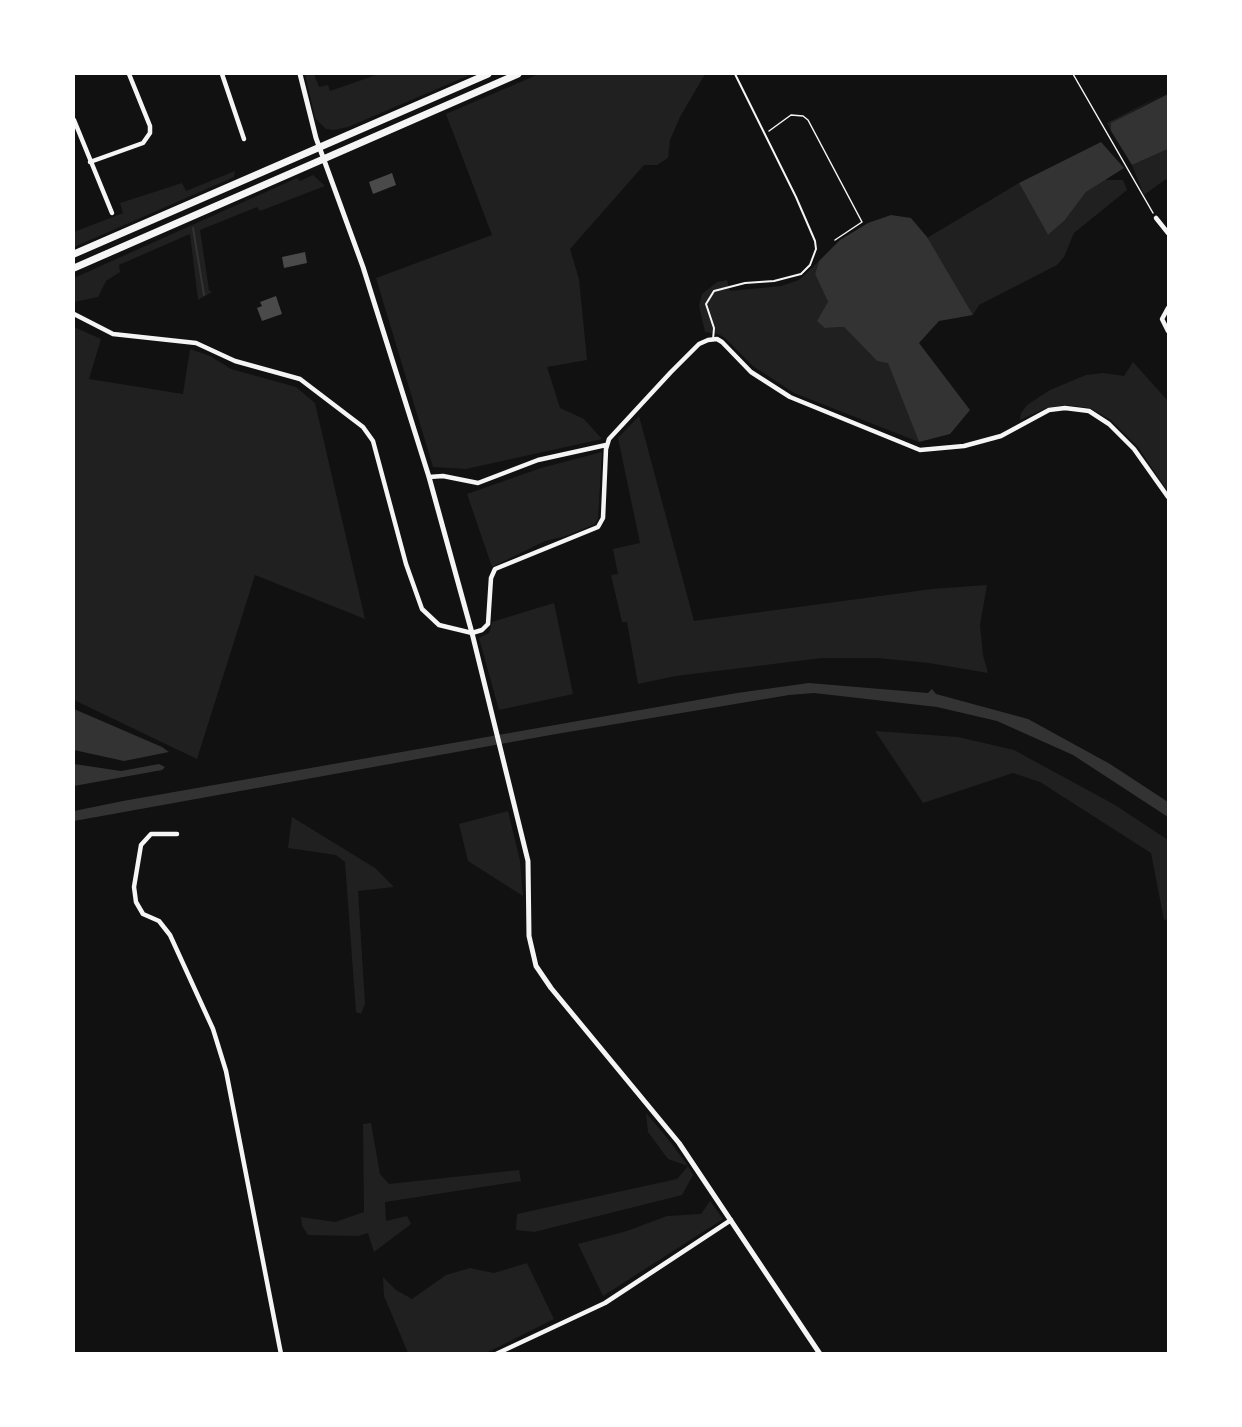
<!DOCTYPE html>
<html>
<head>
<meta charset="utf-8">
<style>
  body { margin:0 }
  #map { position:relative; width:1242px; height:1427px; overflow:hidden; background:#111; font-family:Ubuntu,sans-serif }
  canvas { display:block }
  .frame { position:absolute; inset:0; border:75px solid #fff; pointer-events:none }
</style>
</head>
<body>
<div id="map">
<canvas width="1242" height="1427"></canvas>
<div class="frame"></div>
</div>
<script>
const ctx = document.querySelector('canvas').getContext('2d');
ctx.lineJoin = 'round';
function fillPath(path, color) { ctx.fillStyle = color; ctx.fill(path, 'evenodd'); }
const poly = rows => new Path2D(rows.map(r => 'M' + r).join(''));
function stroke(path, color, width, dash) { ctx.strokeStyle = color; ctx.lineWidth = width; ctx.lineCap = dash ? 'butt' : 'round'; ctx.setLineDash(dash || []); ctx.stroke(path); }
fillPath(poly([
  [305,74,314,74,319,87,328,85,330,91,379,74,472,74,348,127,334,130,326,129,315,118],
  [539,74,705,74,680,117,670,140,668,158,657,165,644,165,570,249,579,279,587,360,547,367,560,408,584,419,602,439,466,469,433,467,376,278,492,235,446,114],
  [1168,92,1112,123,1111,131,1107,123],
  [1168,149,1168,182,1166,179,1144,195,1132,165],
  [235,171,234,177,74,247,74,232,123,213,120,203,182,183,186,191],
  [313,175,325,186,260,211,257,207,200,230,209,290,212,292,198,300,190,234,119,265,120,272,106,281,98,297,74,302,74,278,297,178,300,181],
  [1104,180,1123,180,1127,190,1074,233,1064,257,1057,265,979,305,973,315,927,238,1019,183,1048,235,1065,220,1086,192],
  [819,261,815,274,828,302,825,328,844,327,877,361,888,362,919,442,794,393,753,366,725,338,718,334,705,332,699,306,702,294,717,282,727,280,730,291,781,286,799,280],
  [74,327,101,339,89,379,183,394,190,349,210,356,231,369,296,387,315,403,365,619,255,575,197,759,74,700],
  [1133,362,1168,401,1168,492,1138,447,1111,420,1090,408,1066,405,1046,408,1020,420,1021,413,1027,405,1050,390,1086,375,1103,373,1124,376],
  [639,416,694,621,932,589,987,585,980,625,983,655,988,673,929,663,877,658,822,658,676,676,638,684,627,622,622,622,611,575,618,574,613,549,640,543,618,438],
  [602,452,598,518,595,524,566,536,545,541,492,567,467,494,541,468],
  [554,603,573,694,499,710,479,638,489,633,492,622],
  [875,731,958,737,1014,750,1115,805,1168,840,1168,919,1164,920,1151,853,1040,782,1013,773,923,803],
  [508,811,520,861,523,896,468,861,459,824],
  [292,817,375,868,394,887,358,891,365,1004,361,1014,356,1012,345,862,336,855,288,848],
  [646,1113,668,1139,688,1166,693,1175,682,1195,534,1232,516,1230,517,1214,677,1179,688,1166,668,1159,648,1132],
  [371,1123,380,1174,389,1184,519,1170,521,1181,385,1202,386,1221,407,1216,411,1224,374,1252,368,1233,358,1236,308,1235,302,1226,301,1217,335,1222,364,1212,363,1124],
  [710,1201,723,1219,603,1296,578,1244,627,1231,667,1216,701,1214],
  [527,1263,554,1319,486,1353,408,1353,384,1296,383,1277,396,1290,412,1299,446,1275,470,1268,494,1273]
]), '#202020');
fillPath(poly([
  [1168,94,1168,149,1132,165,1111,131,1111,123],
  [1101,142,1124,168,1086,192,1065,220,1048,235,1019,183],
  [891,215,911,218,927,237,973,315,939,321,919,343,970,410,950,434,919,442,888,363,877,361,844,327,825,328,817,321,828,302,815,274,819,261,840,240,868,223],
  [809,683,928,693,932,689,936,694,1028,719,1110,764,1168,802,1168,817,1073,755,997,721,937,707,814,693,789,695,556,734,74,821,74,811,123,801,737,693],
  [74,709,162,747,169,752,124,761,74,750],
  [74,764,121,771,159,764,165,767,162,770,74,786]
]), '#333');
stroke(poly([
  [193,228,204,295]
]), '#333', 2);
fillPath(poly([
  [392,173,396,185,373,194,369,182],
  [305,252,307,263,284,268,282,257],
  [276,296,282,314,262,321,257,308,262,306,260,302]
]), '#4a4a4a');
stroke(poly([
  [1073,74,1153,213],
  [769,131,791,115,803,116,808,120,862,222,835,240]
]), '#f5f5f5', 1.5);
stroke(poly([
  [713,340,714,328,706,304,714,291,745,283,774,281,801,274,810,265,816,249,815,241,796,197,735,74]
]), '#f5f5f5', 2);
stroke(poly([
  [222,74,244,139],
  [74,120,112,213],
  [90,162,143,143,150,133,150,126,129,74],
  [1156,218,1168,233],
  [1168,308,1162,319,1168,331],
  [74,314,113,334,196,343,235,361,300,379,363,427,373,441,406,564,422,609,439,625,472,633,482,630,488,624,491,578,495,569,598,527,603,518,606,449,609,439,671,372,699,344,708,340,717,339,722,342,751,372,790,397,920,450,964,446,1001,436,1049,410,1065,408,1089,411,1109,424,1134,449,1168,497],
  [429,477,443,476,478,483,538,460,606,445],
  [177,834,151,834,141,845,134,887,136,902,143,914,159,921,170,935,213,1029,226,1071,281,1354],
  [496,1354,605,1303,731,1220]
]), '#f5f5f5', 4.5);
stroke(poly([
  [300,74,316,138,363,267,429,477,472,633,528,861,529,936,536,966,551,988,679,1143,820,1354]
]), '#f5f5f5', 5);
stroke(poly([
  [74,254,488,74],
  [74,268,518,74]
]), '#f5f5f5', 7);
</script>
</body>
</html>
